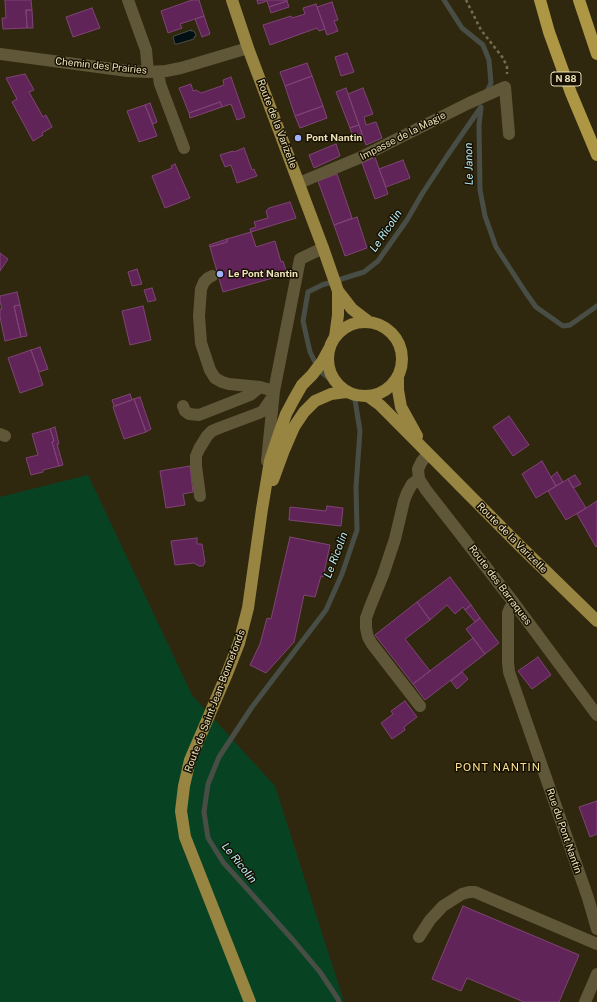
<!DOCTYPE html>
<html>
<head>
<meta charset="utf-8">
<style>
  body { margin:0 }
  canvas { display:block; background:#2f280e }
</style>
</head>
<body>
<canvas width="597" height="1002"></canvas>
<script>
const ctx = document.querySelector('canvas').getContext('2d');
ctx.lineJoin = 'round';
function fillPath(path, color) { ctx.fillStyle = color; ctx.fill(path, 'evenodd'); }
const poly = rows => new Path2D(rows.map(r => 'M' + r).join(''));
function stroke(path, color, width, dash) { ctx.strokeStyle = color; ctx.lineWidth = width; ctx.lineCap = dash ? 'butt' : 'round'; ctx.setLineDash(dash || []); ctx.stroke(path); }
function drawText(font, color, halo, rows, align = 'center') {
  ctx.font = font + ' "Public Sans",sans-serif'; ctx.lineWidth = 3; ctx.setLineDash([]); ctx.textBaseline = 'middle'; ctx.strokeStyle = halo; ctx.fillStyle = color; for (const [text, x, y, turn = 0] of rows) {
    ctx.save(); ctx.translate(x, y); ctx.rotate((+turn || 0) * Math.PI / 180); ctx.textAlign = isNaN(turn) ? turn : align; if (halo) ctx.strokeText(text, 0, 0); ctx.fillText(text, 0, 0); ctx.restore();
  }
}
fillPath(poly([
  [88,475,192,695,275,786,344,1002,0,1002,0,497]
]), '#074323');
const water = poly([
  [191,30,191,31,194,31,195,33,196,36,194,37,194,39,177,44,175,44,173,37,174,36,191,30]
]);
fillPath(water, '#020f13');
stroke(water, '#484e45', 1);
stroke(poly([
  [444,0,462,28,483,45,489,60,491,83,486,93],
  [481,108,479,125,480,190,485,216,496,247,526,293,536,307,563,326,570,325,597,306],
  [339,1002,338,999,320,972,293,940,223,862,208,838,204,812,208,784,219,757,252,707,326,610,342,574,357,530,356,487,360,431,355,400,319,370,310,352,303,321,308,292,322,285,364,272,378,261,407,220,422,194,447,156,481,107]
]), '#484e45', 5);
const building = poly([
  [5,0,31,0,32,10,26,10,27,28,3,29,2,18,6,18,5,0],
  [192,0,199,0,204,16,180,24,182,28,168,33,161,11,192,0],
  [257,0,287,0,287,1,269,7,267,1,258,4,257,0],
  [287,1,289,7,271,13,269,7,287,1],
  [332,2,338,20,334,21,338,31,327,35,317,7,332,2],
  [316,4,325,29,319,31,317,28,270,45,263,25,291,16,292,18,305,14,303,8,316,4],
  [92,8,100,28,73,37,66,17,92,8],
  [26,10,32,10,33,28,27,28,26,10],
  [204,16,210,34,202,37,195,19,204,16],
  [347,53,354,72,341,76,335,57,347,53],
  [307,63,312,76,285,86,280,72,307,63],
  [25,74,34,90,29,92,43,117,46,115,52,127,42,133,43,135,33,141,12,102,17,99,6,78,25,74],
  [312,76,323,106,295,116,285,86,312,76],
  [231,77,245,117,237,120,231,104,222,107,220,102,189,113,179,88,191,84,193,91,196,90,201,93,224,85,223,80,231,77],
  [346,88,359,125,350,128,336,92,346,88],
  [363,88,373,114,364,117,366,125,376,122,382,138,366,145,348,94,363,88],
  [220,102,222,107,190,118,189,113,220,102],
  [150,103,157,122,153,124,145,105,150,103],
  [145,105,157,136,139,142,127,111,145,105],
  [323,106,327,118,300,128,295,116,323,106],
  [359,125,362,134,353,137,350,128,359,125],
  [336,144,340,156,314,168,309,155,336,144],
  [244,148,252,170,254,169,257,176,237,183,231,165,225,167,220,155,233,151,234,152,244,148],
  [375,157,388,194,375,199,362,163,375,157],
  [403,160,410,178,386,187,379,169,403,160],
  [175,164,190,198,165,208,152,176,172,168,171,166,175,164],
  [337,174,352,218,334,225,318,181,337,174],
  [290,202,296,218,251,232,250,229,256,227,254,222,268,218,266,211,269,208,290,202],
  [357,217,367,248,345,256,334,225,357,217],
  [251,232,256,247,275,241,281,262,283,261,287,274,223,292,210,247,227,242,227,239,251,232],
  [227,239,227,242,210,247,209,245,227,239],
  [0,253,8,259,0,271,0,253],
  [137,269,142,284,132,286,128,272,137,269],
  [152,288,156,300,148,302,144,290,152,288],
  [17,292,20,305,14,306,21,337,5,341,0,317,0,309,2,309,0,301,0,296,17,292],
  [20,305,27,336,21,337,14,306,20,305],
  [143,306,151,340,130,345,122,311,143,306],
  [40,347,48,369,39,372,31,350,40,347],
  [31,350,43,385,20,393,8,358,31,350],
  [130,394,132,400,114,406,112,400,130,394],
  [140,397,151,429,146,432,134,399,140,397],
  [134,399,146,432,124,439,113,407,134,399],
  [509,416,529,445,513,456,493,427,509,416],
  [55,427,59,444,57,444,63,465,59,466,52,442,54,441,50,429,55,427],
  [50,429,54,441,52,442,59,466,43,470,43,472,31,475,26,458,38,455,32,434,50,429],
  [542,461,556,486,536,498,522,474,542,461],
  [190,466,193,492,183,494,185,505,166,508,160,471,190,466],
  [557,472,563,482,556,486,551,477,557,472],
  [575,475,581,484,573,488,568,479,575,475],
  [568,479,586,508,566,520,548,491,568,479],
  [597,501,597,546,596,547,577,514,597,501],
  [327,506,343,508,341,526,289,520,290,507,326,511,327,506],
  [290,537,330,545,323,577,321,576,315,597,304,595,294,642,266,673,250,665,260,644,267,618,271,619,290,537],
  [197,538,197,544,202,544,205,562,203,566,199,566,194,563,175,565,171,541,197,538],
  [450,577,471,605,465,610,463,607,455,614,447,605,430,620,417,602,450,577],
  [417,602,430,620,405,639,430,671,413,684,375,635,417,602],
  [471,605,480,618,475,622,465,610,471,605],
  [480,618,499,643,485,654,466,629,480,618],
  [473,638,485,654,425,700,413,684,473,638],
  [538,657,551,675,532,689,518,671,538,657],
  [462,672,468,679,457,689,451,681,462,672],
  [405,701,417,717,404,727,405,730,392,739,381,723,393,714,391,711,405,701],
  [597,801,597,834,590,837,579,807,597,801],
  [463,906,579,955,559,1002,524,1002,467,978,461,991,432,979,463,906]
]);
fillPath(building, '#612458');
stroke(building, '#7f4475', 1);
stroke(poly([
  [466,0,481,30,503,58,507,67,507,74]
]), '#766d4e', 2.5, [3, 3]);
stroke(poly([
  [128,0,146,50,148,72],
  [0,54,128,71,148,72,166,71,181,68,248,48],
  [158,72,160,84,184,148],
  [299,183,359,158,469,103,505,87,509,134],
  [212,276,208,278,204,282,201,289,199,316,201,343,210,370,215,378,222,382,229,384,260,387,274,391],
  [183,406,185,411,189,414,199,415,250,395,260,387],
  [0,434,5,436],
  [428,454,422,461,418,469,419,479,426,490,514,603,597,715],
  [267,461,274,391,300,259,323,248],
  [419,479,412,484,407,493,404,501,395,539,383,575,370,607,366,618,366,628,368,637,372,644,420,706],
  [200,496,196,466,196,456,199,449,207,436,212,431,219,428,259,413,263,411,273,396],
  [514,603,510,608,508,613,508,662,509,672,588,898,597,929],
  [419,937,430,920,443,906,462,894,469,892,475,892,597,944],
  [585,1002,597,974]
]), '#605738', 12);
stroke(poly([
  [232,0,248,48,323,248,338,291,338,315,335,337],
  [338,291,352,309,369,322],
  '328 359a37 37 0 1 1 74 0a37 37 0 1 1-74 0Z',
  [398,378,398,390,401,407,417,436],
  [369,397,380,405,393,418,519,545,597,621],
  [273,480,284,450,294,427,304,412,315,401,331,394,346,392],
  [250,1002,185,837,181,811,184,786,190,760,226,676,239,643,248,608,262,509,270,461,279,434,286,414,294,399,302,385,312,375,322,362,329,349]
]), '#988542', 12);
stroke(poly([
  [540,0,549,32,571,93,597,155],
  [579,0,597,54]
]), '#ad9644', 12);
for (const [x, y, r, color] of [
  [298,138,4,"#a2b2fd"],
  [220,274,4,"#a2b2fd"]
]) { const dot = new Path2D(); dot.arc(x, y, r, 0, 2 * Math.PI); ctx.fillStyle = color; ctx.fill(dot); stroke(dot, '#171000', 1.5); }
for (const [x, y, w] of [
  [566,79,30]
]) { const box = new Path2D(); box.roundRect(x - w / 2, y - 7, w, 14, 3); ctx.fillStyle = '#171000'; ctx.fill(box); stroke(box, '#ede2ba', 1); }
drawText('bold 9px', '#ede2ba', null, [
  ["N 88",566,79]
]);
drawText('10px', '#ede2ba', '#171000', [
  ["Chemin des Prairies",101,66,6],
  ["Route de la Varizelle",277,124,69],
  ["Impasse de la Magie",403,136,-27],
  ["Route de la Varizelle",512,538,45],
  ["Route des Barraques",500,585,53],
  ["Route de Saint-Jean-Bonnefonds",215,701,-69],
  ["Rue du Pont Nantin",564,831,71]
]);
drawText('bold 10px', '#ede2ba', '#171000', [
  ["Pont Nantin",306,138],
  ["Le Pont Nantin",228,274]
], 'left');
drawText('italic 11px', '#b9eefa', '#171000', [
  ["Le Janon",469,164,-91],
  ["Le Ricolin",386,231,-56],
  ["Le Ricolin",336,555,-69],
  ["Le Ricolin",239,863,51]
]);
ctx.letterSpacing = '1px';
drawText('11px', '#fbe390', '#171000', [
  ["PONT NANTIN",498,768]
]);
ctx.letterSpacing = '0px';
</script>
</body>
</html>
